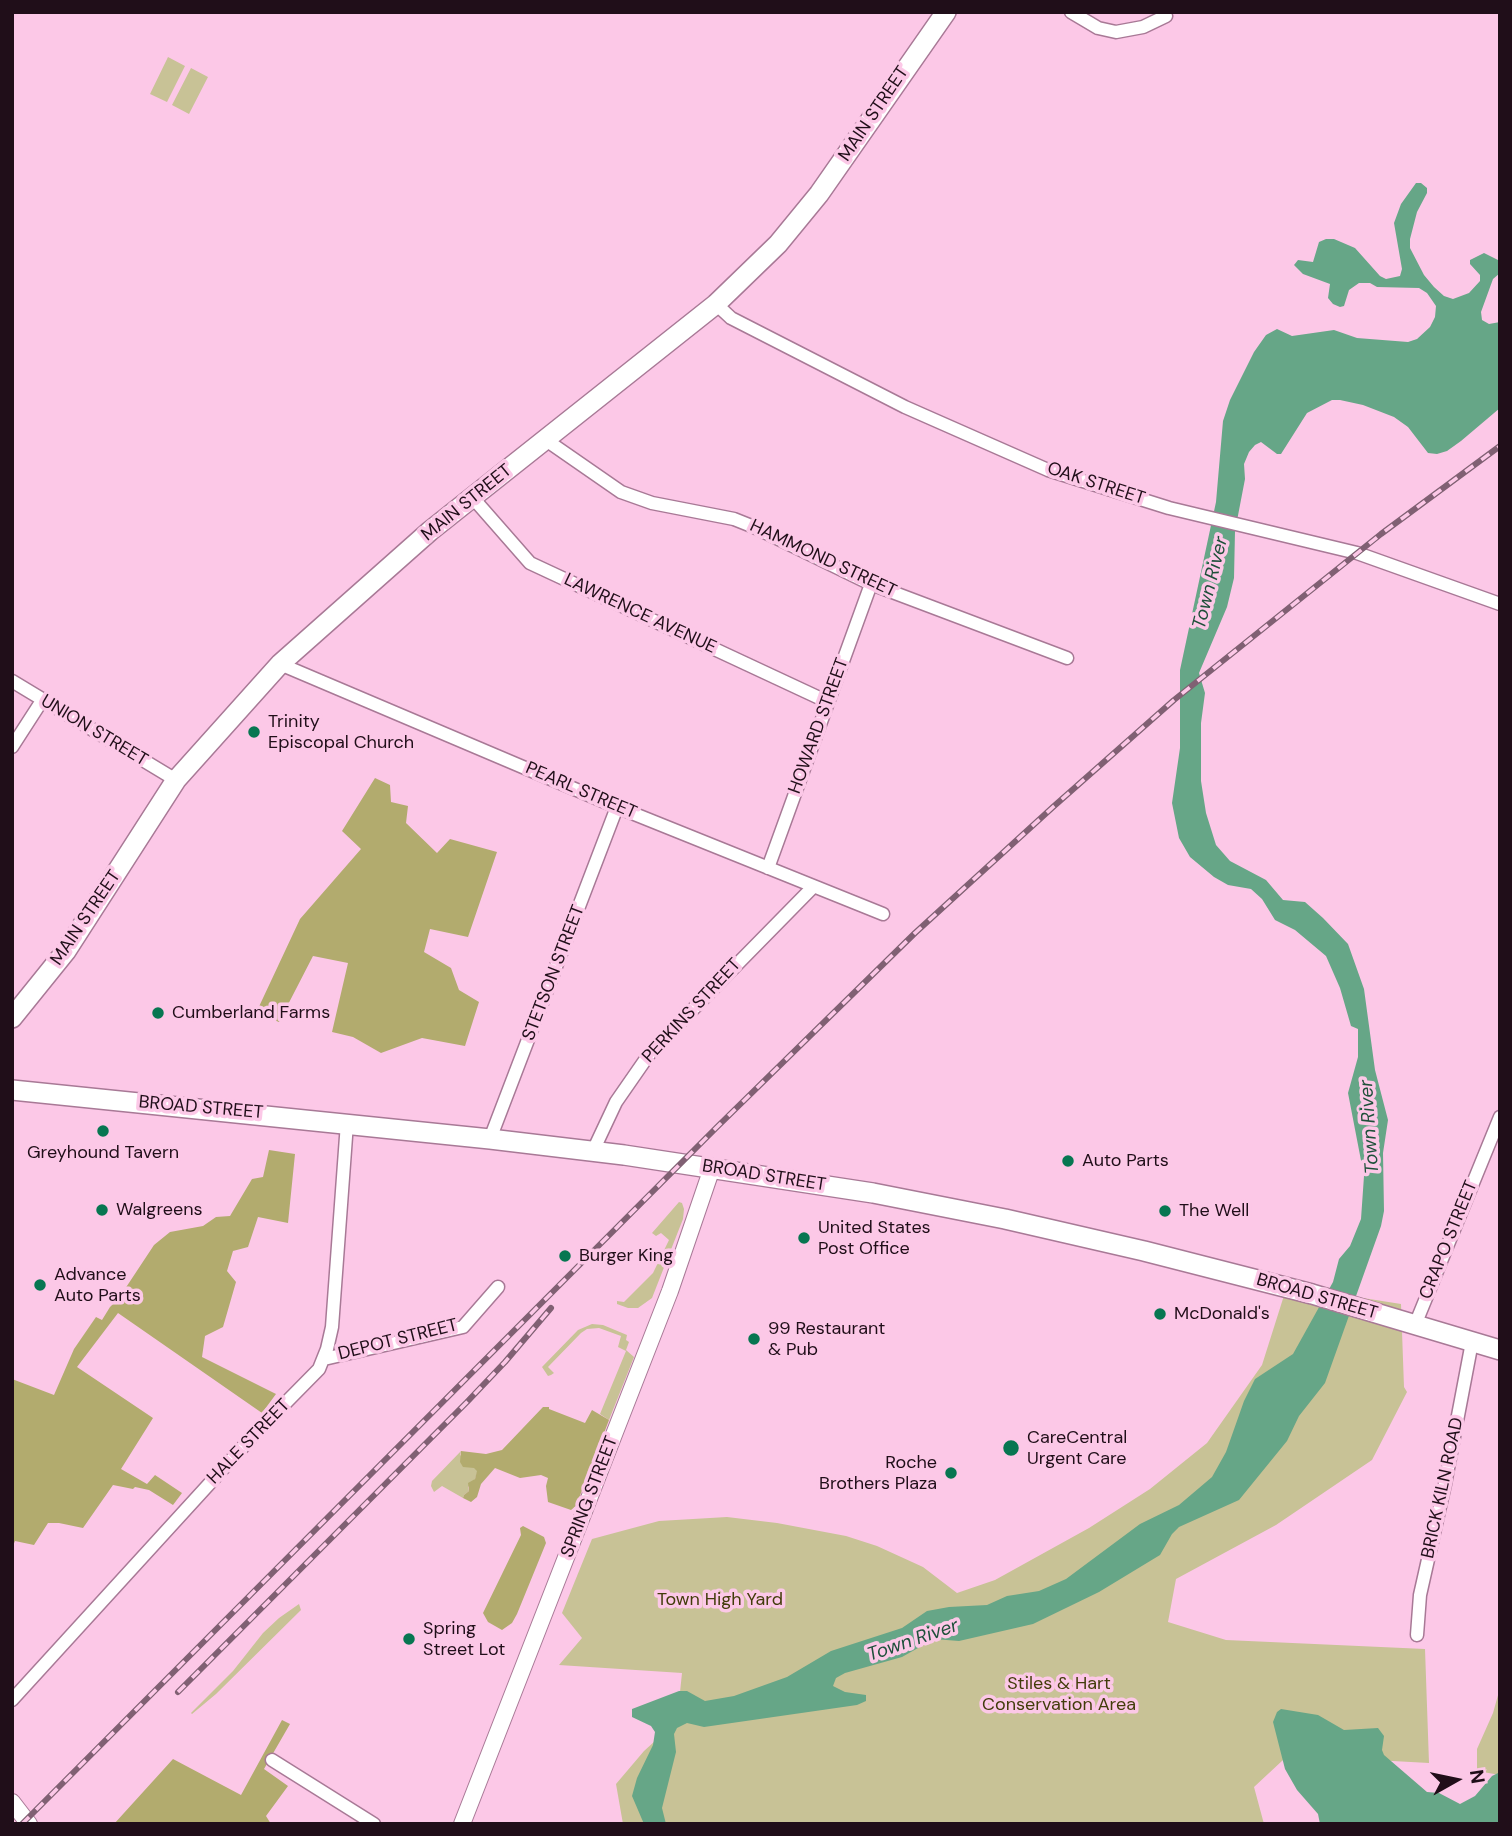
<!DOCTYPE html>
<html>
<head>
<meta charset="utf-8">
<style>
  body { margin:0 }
  #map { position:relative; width:1512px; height:1836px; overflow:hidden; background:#fcc8e7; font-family:"DM Sans",sans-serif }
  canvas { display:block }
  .frame { position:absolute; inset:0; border:14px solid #200e19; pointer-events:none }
  .north { position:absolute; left:1421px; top:1745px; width:70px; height:70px; -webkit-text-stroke:5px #fcc8e7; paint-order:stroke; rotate:81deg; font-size:19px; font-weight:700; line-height:28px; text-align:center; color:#200e19 }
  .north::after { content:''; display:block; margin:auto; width:24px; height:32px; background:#200e19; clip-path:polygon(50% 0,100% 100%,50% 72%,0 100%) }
</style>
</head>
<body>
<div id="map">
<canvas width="1512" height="1836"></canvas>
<div class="frame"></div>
<div class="north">N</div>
</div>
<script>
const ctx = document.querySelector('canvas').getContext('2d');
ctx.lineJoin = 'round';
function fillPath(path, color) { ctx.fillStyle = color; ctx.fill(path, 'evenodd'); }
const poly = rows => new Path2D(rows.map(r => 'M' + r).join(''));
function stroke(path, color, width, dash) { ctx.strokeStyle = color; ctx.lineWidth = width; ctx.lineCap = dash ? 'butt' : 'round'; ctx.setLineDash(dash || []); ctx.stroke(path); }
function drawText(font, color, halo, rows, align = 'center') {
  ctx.font = font + ' "DM Sans",sans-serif'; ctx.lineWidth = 7; ctx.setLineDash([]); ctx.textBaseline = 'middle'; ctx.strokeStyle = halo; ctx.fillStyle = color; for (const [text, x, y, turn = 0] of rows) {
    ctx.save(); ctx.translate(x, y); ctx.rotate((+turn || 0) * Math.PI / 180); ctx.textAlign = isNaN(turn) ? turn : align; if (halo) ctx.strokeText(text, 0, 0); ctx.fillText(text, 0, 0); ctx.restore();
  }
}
fillPath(poly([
  [168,57,185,66,167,102,150,94],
  [191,68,208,77,189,114,172,105],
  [679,1202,682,1203,684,1209,683,1219,652,1298,638,1308,628,1308,617,1304,617,1301,624,1302,653,1273,669,1240,661,1233,656,1236,652,1233],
  [1287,1286,1401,1304,1404,1387,1407,1392,1372,1460,1276,1525,1176,1579,1168,1622,1226,1640,1425,1649,1429,1763,1356,1759,1297,1747,1254,1787,1264,1824,623,1824,616,1784,644,1751,677,1721,682,1673,559,1665,582,1638,562,1613,592,1539,659,1521,727,1517,777,1523,846,1536,877,1546,923,1567,957,1593,995,1580,1089,1528,1150,1489,1207,1443,1262,1365],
  [592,1324,603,1325,627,1335,626,1340,629,1342,626,1350,634,1357,609,1420,600,1414,626,1351,618,1347,621,1336,599,1328,587,1329,581,1333,548,1367,554,1373,551,1375,548,1376,542,1367,578,1330],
  [461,1451,460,1455,478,1470,475,1479,468,1487,469,1491,464,1495,463,1498,442,1486,434,1492,431,1486,432,1481],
  [299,1604,301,1610,216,1694,192,1714,191,1713,233,1671,263,1633,279,1618],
  [1500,1688,1500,1775,1477,1771,1477,1749,1493,1713]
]), '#c8c296');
fillPath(poly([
  [375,778,390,785,391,802,408,806,406,823,437,853,450,839,497,852,468,937,430,929,424,952,451,968,459,990,479,1002,465,1046,422,1038,381,1053,353,1037,332,1032,348,963,313,956,279,1022,256,1013,300,919,361,849,342,831],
  [269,1150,295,1154,288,1223,258,1217,248,1247,233,1251,227,1271,236,1282,223,1327,205,1336,202,1357,276,1394,262,1413,118,1313,77,1367,153,1418,121,1469,147,1484,155,1475,182,1493,173,1505,149,1490,135,1487,133,1489,113,1485,83,1528,59,1523,48,1523,34,1545,15,1541,12,1548,12,1379,54,1395,74,1349,96,1317,102,1320,110,1307,119,1298,154,1245,170,1232,203,1226,216,1217,230,1216,252,1179,263,1177],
  [543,1407,549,1407,549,1409,585,1423,592,1410,609,1420,576,1506,571,1510,548,1502,546,1486,548,1478,541,1475,520,1478,495,1468,481,1484,477,1497,471,1502,463,1498,464,1495,469,1491,468,1483,475,1479,477,1471,474,1468,463,1467,460,1462,461,1451,486,1454,502,1450],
  [523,1526,544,1537,546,1543,517,1614,512,1623,502,1630,488,1622,483,1613,521,1535,520,1528],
  [282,1720,290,1724,264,1769,288,1786,266,1816,271,1824,114,1824,173,1759,241,1795]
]), '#b2ab6e');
fillPath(poly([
  [1416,183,1421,183,1427,188,1427,193,1417,212,1410,239,1410,248,1424,275,1434,287,1444,296,1453,299,1469,293,1480,281,1480,275,1470,264,1470,260,1484,253,1500,261,1500,273,1493,279,1481,312,1482,320,1489,324,1500,322,1500,408,1461,441,1447,451,1437,454,1428,453,1408,427,1394,417,1363,405,1340,400,1332,400,1307,413,1281,454,1277,454,1261,442,1255,445,1249,452,1244,464,1245,479,1235,531,1234,578,1227,607,1199,673,1205,693,1201,723,1201,781,1206,813,1216,845,1230,861,1266,880,1283,900,1305,902,1323,918,1348,944,1364,989,1375,1070,1388,1120,1383,1153,1384,1211,1381,1226,1325,1383,1299,1416,1287,1441,1239,1500,1179,1527,1172,1534,1160,1555,1099,1592,1033,1624,959,1641,934,1639,902,1657,845,1673,836,1678,833,1686,845,1692,866,1695,866,1701,857,1705,704,1727,687,1723,677,1728,674,1734,676,1752,662,1808,666,1824,644,1824,632,1796,637,1778,653,1745,655,1732,651,1726,632,1717,632,1709,679,1691,687,1691,705,1701,734,1696,787,1677,831,1651,902,1628,927,1611,949,1607,987,1605,1007,1596,1039,1591,1066,1579,1140,1524,1179,1505,1212,1477,1226,1452,1244,1401,1255,1379,1293,1354,1333,1282,1339,1259,1350,1246,1361,1219,1364,1176,1348,1093,1358,1057,1358,1029,1351,1026,1340,988,1326,956,1295,930,1275,920,1262,899,1251,889,1228,885,1214,877,1190,857,1179,838,1172,803,1180,748,1180,670,1216,502,1223,421,1230,400,1254,352,1266,335,1277,329,1292,336,1334,330,1357,338,1408,342,1417,339,1430,327,1435,317,1436,306,1427,293,1419,288,1377,287,1370,283,1359,283,1349,290,1344,306,1340,307,1333,304,1328,298,1330,284,1303,274,1294,265,1298,260,1313,262,1319,242,1326,239,1334,239,1355,248,1380,276,1386,279,1400,276,1402,269,1394,223,1401,204],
  [1281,1709,1318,1715,1344,1730,1378,1728,1384,1736,1382,1750,1384,1755,1427,1792,1439,1793,1460,1804,1475,1796,1492,1776,1500,1772,1500,1824,1320,1824,1318,1814,1297,1790,1285,1769,1273,1722,1277,1712]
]), '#66a687');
const street = poly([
  [1071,12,1098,28,1116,32,1143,27,1166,16],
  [716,304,731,318,905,407,1048,470,1169,508,1357,553,1500,604],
  [546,440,621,492,652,503,734,519,754,527,871,584,1067,658],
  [473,498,530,563,828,702],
  [280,664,617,807,883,914],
  [12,681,176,780],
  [12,747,43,699],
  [768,868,871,584],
  [490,1139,617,807],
  [593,1151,616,1102,650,1053,813,887],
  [1415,1325,1500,1117],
  [324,1359,463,1327,498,1287],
  [1417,1635,1420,1595,1445,1484,1472,1342],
  [12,1700,252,1437,319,1369,327,1349,332,1327,347,1123],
  [272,1760,374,1824]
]);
const secondary = poly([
  [12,1802,29,1824],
  [462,1824,670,1291,712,1168]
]);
const primary = poly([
  [12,1018,66,951,176,780,280,664,430,531,716,304,778,244,819,194,946,12],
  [12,1090,490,1139,624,1155,873,1193,1005,1219,1144,1251,1312,1294,1500,1350]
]);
stroke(street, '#a87996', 15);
stroke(secondary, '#a87996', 18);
stroke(primary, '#a87996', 22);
stroke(street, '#fff', 12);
stroke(secondary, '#fff', 16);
stroke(primary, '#fff', 19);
const rail = poly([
  [178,1692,467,1402,505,1362,551,1308],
  [22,1824,716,1128,915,933,1053,807,1174,700,1381,534,1500,446]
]);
stroke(rail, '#806073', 6);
stroke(rail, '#fcc8e7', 3.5, [10]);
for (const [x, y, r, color] of [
  [254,732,7,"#077651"],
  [158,1013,7,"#077651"],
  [103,1131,7,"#077651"],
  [1068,1161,7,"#077651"],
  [102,1210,7,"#077651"],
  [1165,1211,7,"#077651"],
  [804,1238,7,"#077651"],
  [565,1256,7,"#077651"],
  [40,1285,7,"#077651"],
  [1160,1314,7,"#077651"],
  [754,1339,7,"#077651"],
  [1011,1448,9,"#077651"],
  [951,1473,7,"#077651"],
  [409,1639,7,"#077651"]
]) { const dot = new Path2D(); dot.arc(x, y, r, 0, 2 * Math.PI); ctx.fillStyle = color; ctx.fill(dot); stroke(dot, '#fcc8e7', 2.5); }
drawText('18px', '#200e19', '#fcc8e7', [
  ["MAIN STREET",874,114,-56],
  ["OAK STREET",1096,484,18],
  ["MAIN STREET",467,503,-39],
  ["HAMMOND STREET",823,559,25],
  ["LAWRENCE AVENUE",640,614,25],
  ["HOWARD STREET",819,726,-70],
  ["UNION STREET",94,731,31],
  ["PEARL STREET",581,791,23],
  ["MAIN STREET",86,918,-56],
  ["STETSON STREET",554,973,-69],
  ["PERKINS STREET",692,1011,-47],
  ["BROAD STREET",201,1108,5],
  ["BROAD STREET",764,1176,9],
  ["CRAPO STREET",1449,1240,-68],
  ["BROAD STREET",1317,1297,16],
  ["DEPOT STREET",398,1340,-14],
  ["HALE STREET",249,1442,-46],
  ["BRICK KILN ROAD",1443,1488,-78],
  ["SPRING STREET",590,1497,-69]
]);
drawText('18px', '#200e19', '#fcc8e7', [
  ["Trinity",268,722],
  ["Episcopal Church",268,743],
  ["Cumberland Farms",172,1013],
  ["Greyhound Tavern",103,1153,"center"],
  ["Auto Parts",1082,1161],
  ["Walgreens",116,1210],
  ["The Well",1179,1211],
  ["United States",818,1228],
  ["Post Office",818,1249],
  ["Burger King",579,1256],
  ["Advance",54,1275],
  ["Auto Parts",54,1296],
  ["McDonald's",1174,1314],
  ["99 Restaurant",768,1329],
  ["& Pub",768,1350],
  ["CareCentral",1027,1438],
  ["Urgent Care",1027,1459],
  ["Roche",937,1463,"right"],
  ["Brothers Plaza",937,1484,"right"],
  ["Spring",423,1629],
  ["Street Lot",423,1650]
], 'left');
drawText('18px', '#423c0a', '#fcc8e7', [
  ["Town High Yard",720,1600],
  ["Stiles & Hart",1059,1684],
  ["Conservation Area",1059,1705]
]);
drawText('italic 19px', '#1e503a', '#fcc8e7', [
  ["Town River",1211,583,-76],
  ["Town River",1370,1127,-94],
  ["Town River",913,1641,-19]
]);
</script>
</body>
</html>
